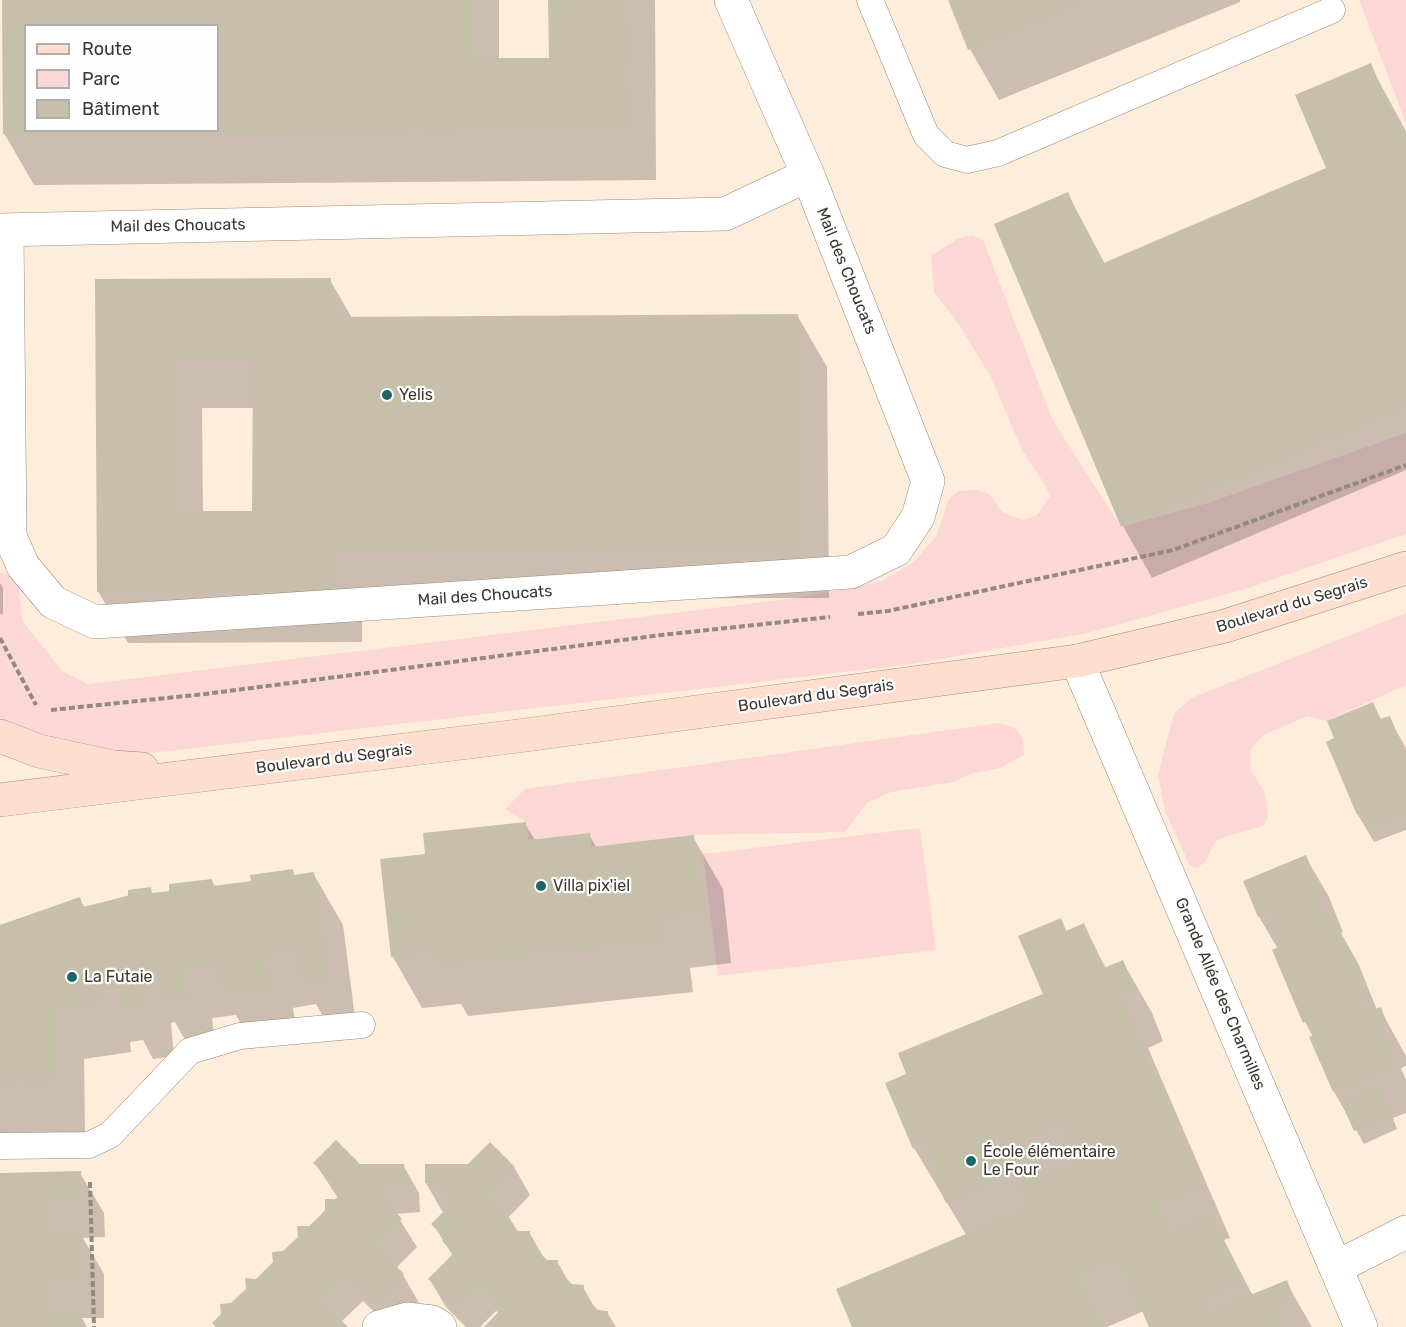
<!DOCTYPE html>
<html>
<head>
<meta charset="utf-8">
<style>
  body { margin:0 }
  #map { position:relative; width:1406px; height:1327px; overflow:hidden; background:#feeddb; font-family:Rubik,sans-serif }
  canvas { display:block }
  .legend { position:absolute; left:24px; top:24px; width:195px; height:108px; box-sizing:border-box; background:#fefefe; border:2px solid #b0aeab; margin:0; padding:8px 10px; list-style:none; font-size:18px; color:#3c362f }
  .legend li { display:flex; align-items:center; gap:12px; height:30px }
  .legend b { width:30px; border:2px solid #b0aeab }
</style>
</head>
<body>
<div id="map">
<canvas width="1406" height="1327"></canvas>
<ul class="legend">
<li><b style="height:8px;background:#fedecf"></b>Route</li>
<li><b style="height:16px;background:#fbd7d6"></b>Parc</li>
<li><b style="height:16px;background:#c6c0ab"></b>Bâtiment</li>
</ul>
</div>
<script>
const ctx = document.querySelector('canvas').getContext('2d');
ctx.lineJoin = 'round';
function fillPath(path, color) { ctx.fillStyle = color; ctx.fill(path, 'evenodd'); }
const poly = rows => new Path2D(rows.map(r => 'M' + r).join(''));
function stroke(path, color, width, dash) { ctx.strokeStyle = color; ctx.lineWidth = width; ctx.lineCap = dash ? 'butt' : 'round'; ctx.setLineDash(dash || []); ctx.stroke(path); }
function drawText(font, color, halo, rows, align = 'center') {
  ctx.font = font + ' Rubik,sans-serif'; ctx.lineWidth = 4.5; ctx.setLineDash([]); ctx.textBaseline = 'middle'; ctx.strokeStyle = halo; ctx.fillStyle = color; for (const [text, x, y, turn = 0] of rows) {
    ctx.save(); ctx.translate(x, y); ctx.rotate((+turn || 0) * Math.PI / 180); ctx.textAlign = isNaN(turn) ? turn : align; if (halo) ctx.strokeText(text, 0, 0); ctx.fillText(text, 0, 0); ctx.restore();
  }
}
fillPath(poly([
  [1359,0,1406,0,1406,123],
  [973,235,983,240,1053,421,1121,527,1208,503,1406,433,1406,534,1245,589,1088,633,912,664,134,755,16,730,0,721,0,573,6,573,19,585,22,620,62,671,88,684,796,598,882,581,914,562,937,535,949,499,959,491,977,490,989,494,1003,513,1023,520,1037,515,1050,496,1045,485,1022,450,991,377,958,323,934,292,931,256,957,239],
  [1406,613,1406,685,1327,721,1307,716,1264,735,1250,750,1251,770,1265,793,1268,815,1265,825,1216,840,1205,862,1197,868,1190,866,1165,811,1158,775,1174,713,1191,698],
  [999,723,1015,728,1023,739,1024,755,1000,768,970,774,953,782,891,792,867,803,845,832,694,835,591,847,589,833,528,840,526,822,505,809,525,789],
  [920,828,936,950,718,976,703,854]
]), '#fbd7d6');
fillPath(poly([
  [3,0,499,0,499,59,550,60,550,0,655,0,656,180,34,185,4,133],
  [26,26,218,26,218,130,26,130],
  [950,0,1240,0,1240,2,999,100,970,49],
  [1370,65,1406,131,1406,470,1152,578,1123,526,1068,194,1105,264,1328,169],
  [330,280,352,318,797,315,827,367,829,598,362,599,362,642,128,643,98,591,97,281],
  [202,408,254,408,254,512,203,513],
  [0,583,3,588,3,614,0,614],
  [1373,704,1382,721,1389,718,1406,748,1406,830,1374,842,1358,815,1328,743,1336,739],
  [525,824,535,840,589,835,597,848,693,837,723,889,731,963,690,968,693,992,468,1016,461,1004,422,1008,393,957,382,861,427,855],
  [1305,856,1329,897,1343,932,1341,933,1359,965,1377,1010,1380,1009,1406,1056,1406,1066,1401,1068,1406,1080,1406,1113,1393,1118,1397,1129,1364,1144,1334,1092,1311,1038,1313,1037,1305,1022,1278,949,1259,917],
  [292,871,295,876,313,873,343,925,357,1033,334,1036,316,1004,293,1008,298,1040,254,1046,236,1015,212,1018,216,1051,193,1054,175,1022,171,1023,174,1056,153,1059,143,1040,130,1042,131,1052,84,1059,85,1133,0,1135,0,926,79,898,85,908,150,889,153,895,171,892,212,881,215,887,253,882],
  [1060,920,1067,932,1084,925,1106,969,1123,962,1152,1013,1163,1041,1148,1048,1230,1238,1224,1240,1253,1296,1286,1282,1312,1327,1151,1327,1144,1311,1107,1327,854,1327,967,1236,914,1148,908,1074,1045,995],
  [315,1163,403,1165,419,1193,420,1212,396,1214,417,1247,396,1268,403,1275,419,1303,395,1327,390,1327,363,1301,341,1322,346,1327,216,1327,214,1323,338,1198],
  [514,1167,530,1195,509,1217,518,1232,529,1232,545,1260,557,1261,571,1286,583,1287,596,1310,607,1312,616,1327,486,1327,499,1313,496,1311,480,1327,466,1327,446,1307,430,1280,453,1256,433,1224,446,1211,442,1211,426,1183],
  [80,1173,104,1213,105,1237,83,1238,104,1274,104,1318,82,1318,87,1327,0,1327,0,1174]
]), '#0003');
fillPath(poly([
  [2,0,471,0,471,58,549,58,548,0,626,0,627,129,218,132,218,26,26,26,26,130,153,133,3,134],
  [948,0,1090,0,968,50],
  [1371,63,1406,146,1406,407,1121,527,994,224,1068,192,1099,265,1326,168,1295,95],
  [331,278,331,317,798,314,800,547,333,548,333,591,97,592,95,279],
  [173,357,253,357,252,511,174,511],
  [1373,702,1380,719,1390,716,1406,756,1406,813,1372,828,1364,812,1357,815,1326,742,1334,738,1327,721],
  [526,822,528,840,590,833,591,847,694,835,702,912,661,917,664,940,437,965,435,952,391,957,380,859,425,854,423,833],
  [1306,855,1321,891,1314,895,1327,926,1336,923,1366,997,1358,1001,1364,1013,1381,1007,1387,1024,1379,1027,1396,1067,1333,1092,1309,1037,1319,1033,1313,1020,1303,1023,1272,950,1283,945,1270,913,1258,917,1243,881],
  [293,869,294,875,314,872,328,982,303,985,299,951,264,956,270,989,223,995,218,962,183,967,187,1000,162,1003,158,969,143,971,146,1005,122,1008,120,988,101,991,102,1001,55,1007,56,1082,0,1083,0,925,80,897,83,907,128,896,128,890,151,887,152,893,169,891,169,884,212,879,213,886,251,881,250,875],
  [1061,918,1066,931,1084,923,1104,968,1123,960,1135,989,1120,996,1202,1186,1158,1204,1169,1232,1211,1215,1241,1282,1201,1301,1206,1313,1287,1280,1295,1300,1272,1309,1280,1327,1149,1327,1119,1258,1078,1274,1101,1327,852,1327,836,1289,1028,1208,1014,1174,946,1203,933,1175,939,1172,926,1143,913,1149,885,1083,906,1074,898,1053,1043,994,1018,936],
  [1062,1125,1078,1162,1037,1178,1022,1142],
  [1379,1086,1391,1115,1354,1131,1341,1102],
  [336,1140,360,1164,404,1164,405,1184,381,1185,376,1191,402,1219,375,1245,404,1274,376,1303,346,1274,320,1299,348,1327,216,1327,212,1323,221,1314,220,1304,231,1303,246,1289,245,1278,256,1279,273,1262,272,1252,283,1251,298,1237,297,1226,309,1226,317,1219,325,1210,325,1199,335,1199,343,1192,313,1163],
  [490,1142,515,1167,485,1197,493,1205,504,1206,503,1216,518,1231,530,1231,530,1242,535,1248,547,1260,558,1260,557,1270,572,1284,584,1285,583,1295,598,1310,608,1311,608,1320,614,1327,484,1327,502,1308,480,1284,456,1307,428,1279,454,1253,442,1241,445,1238,431,1224,456,1199,439,1184,425,1183,425,1164,468,1164],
  [81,1171,82,1197,47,1198,48,1232,81,1232,82,1278,48,1278,49,1316,82,1315,82,1327,0,1327,0,1173]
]), '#c6c0ab');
const lane = poly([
  [870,0,926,135,945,154,967,160,998,153,1332,10],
  [0,1146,89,1145,110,1135,190,1051,240,1036,362,1025]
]);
const street = poly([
  [0,230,725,214,808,175],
  [7,230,10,536,23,566,53,602,95,622,851,572,896,550,918,517,928,481,808,175,731,0],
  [1077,661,1361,1327],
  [1337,1267,1406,1232],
  [379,1327,407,1319,432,1322,440,1327]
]);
const secondary = poly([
  [0,736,39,751,113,767,142,769],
  [0,800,518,736,1077,661,1225,626,1406,568]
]);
stroke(lane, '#988978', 27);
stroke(street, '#988978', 34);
stroke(secondary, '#988978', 34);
stroke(poly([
  [858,614,888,611,1173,550,1406,465],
  [0,638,36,705],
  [51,710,205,694,661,635,830,617],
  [90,1182,94,1327]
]), '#94897d', 4, [6, 3]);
stroke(lane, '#fff', 26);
stroke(street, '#fff', 33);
stroke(secondary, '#fedecf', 33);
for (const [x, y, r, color] of [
  [387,395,6,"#196766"],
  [541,886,6,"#196766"],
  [72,977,6,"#196766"],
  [971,1161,6,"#196766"]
]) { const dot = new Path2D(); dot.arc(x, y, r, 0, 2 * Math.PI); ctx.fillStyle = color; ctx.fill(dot); stroke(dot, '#fefefe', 2); }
drawText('16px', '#3c362f', '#fefefe', [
  ["Mail des Choucats",178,226,-1],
  ["Mail des Choucats",846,271,68],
  ["Mail des Choucats",485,596,-4],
  ["Boulevard du Segrais",1292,605,-17],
  ["Boulevard du Segrais",816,696,-8],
  ["Boulevard du Segrais",334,759,-7],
  ["Grande Allée des Charmilles",1220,994,67]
]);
drawText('16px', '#3c362f', '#fefefe', [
  ["Yelis",399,395],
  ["Villa pix'iel",553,886],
  ["La Futaie",84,977],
  ["École élémentaire",983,1152],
  ["Le Four",983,1170]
], 'left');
</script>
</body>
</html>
